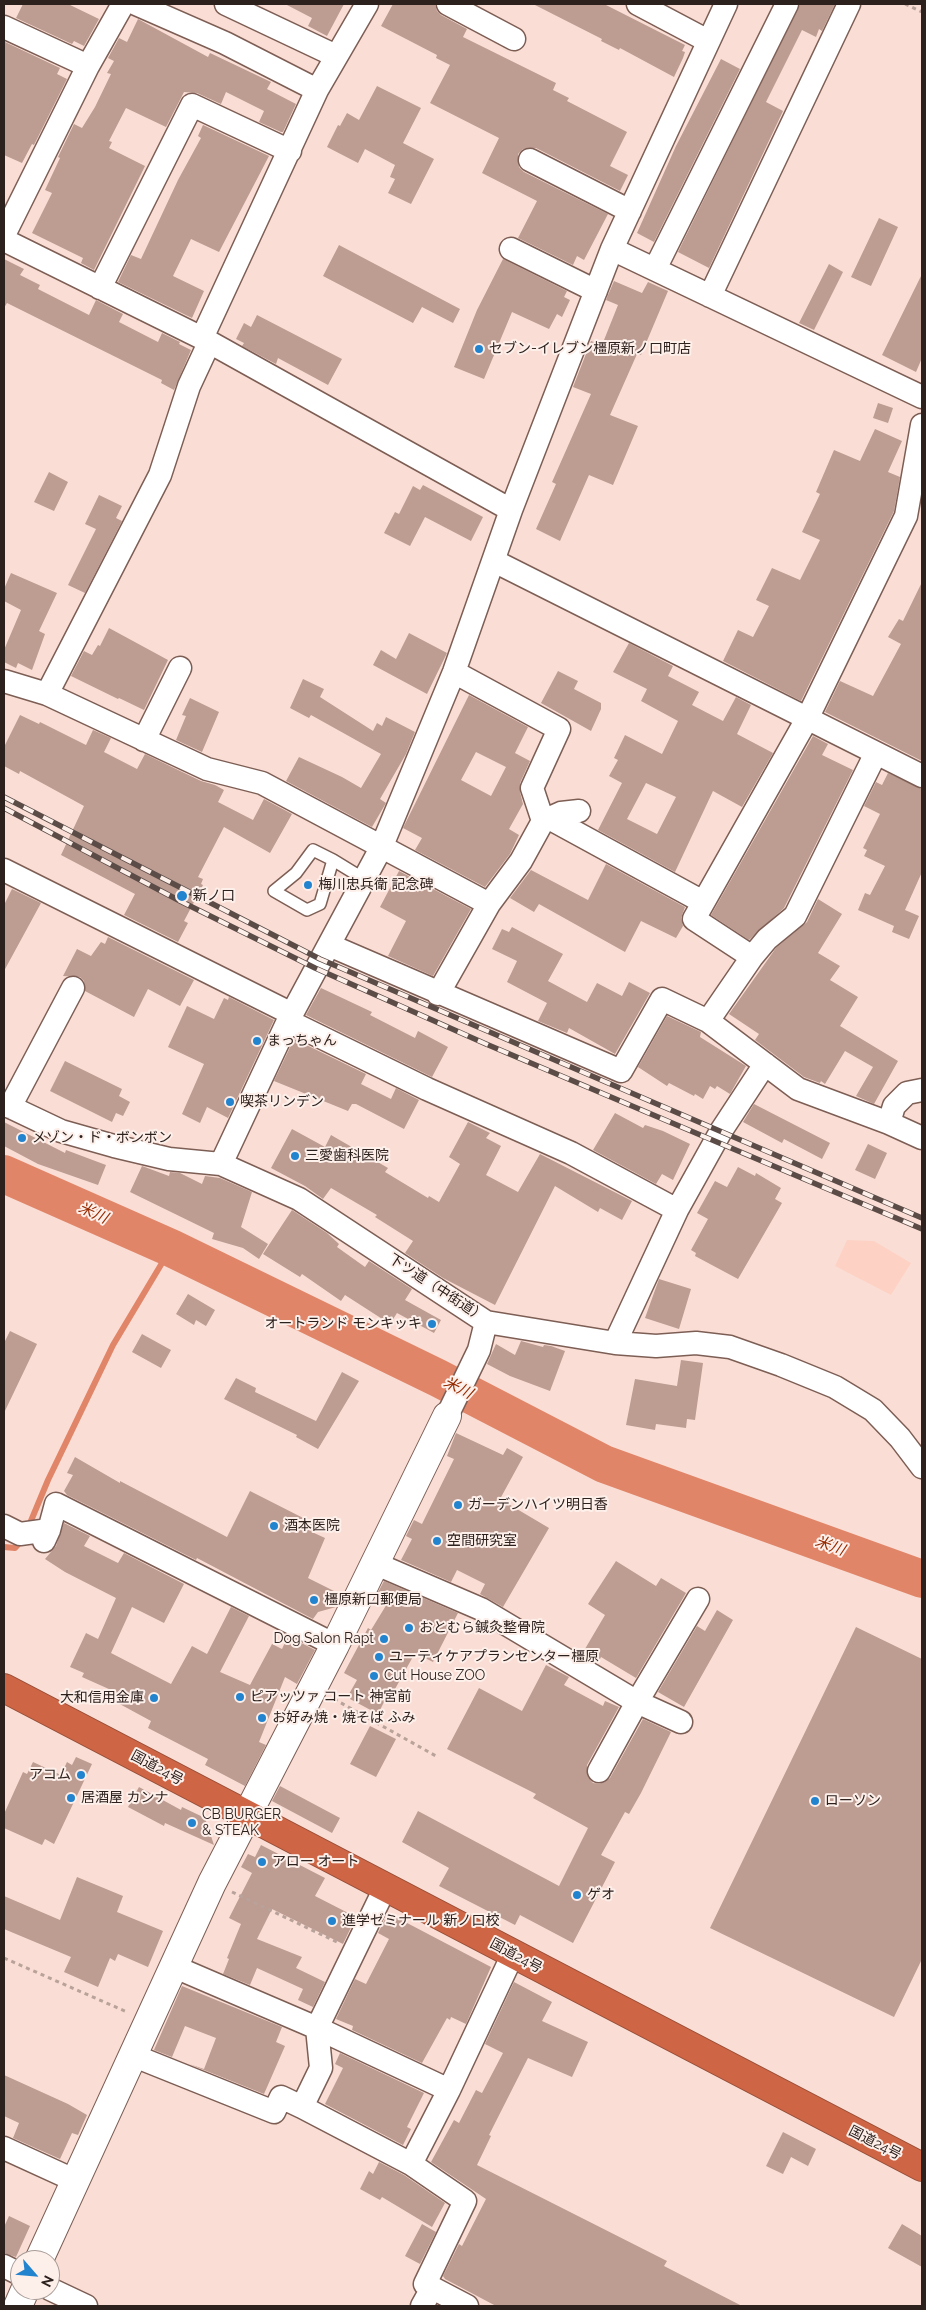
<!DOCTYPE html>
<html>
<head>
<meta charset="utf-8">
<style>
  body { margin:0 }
  #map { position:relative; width:926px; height:2310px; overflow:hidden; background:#faded5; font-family:Raleway,sans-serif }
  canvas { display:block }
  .frame { position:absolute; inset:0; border:5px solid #2d211d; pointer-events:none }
  .north { position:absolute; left:10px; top:2250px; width:50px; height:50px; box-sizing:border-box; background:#fdefea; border:1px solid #aa9d98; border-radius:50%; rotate:117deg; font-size:14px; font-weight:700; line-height:20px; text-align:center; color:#2d211d }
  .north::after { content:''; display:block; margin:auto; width:18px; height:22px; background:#2283cf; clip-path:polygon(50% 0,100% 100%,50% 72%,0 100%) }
</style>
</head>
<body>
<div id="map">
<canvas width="926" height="2310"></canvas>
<div class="frame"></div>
<div class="north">N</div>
</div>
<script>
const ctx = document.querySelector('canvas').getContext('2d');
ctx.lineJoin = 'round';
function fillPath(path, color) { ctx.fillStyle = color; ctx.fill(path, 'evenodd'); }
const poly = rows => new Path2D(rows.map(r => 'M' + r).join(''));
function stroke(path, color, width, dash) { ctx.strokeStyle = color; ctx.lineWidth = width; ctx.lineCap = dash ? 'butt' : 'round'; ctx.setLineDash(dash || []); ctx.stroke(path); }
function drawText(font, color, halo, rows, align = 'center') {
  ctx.font = font + ' Raleway,"Noto Sans JP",sans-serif'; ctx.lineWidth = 4; ctx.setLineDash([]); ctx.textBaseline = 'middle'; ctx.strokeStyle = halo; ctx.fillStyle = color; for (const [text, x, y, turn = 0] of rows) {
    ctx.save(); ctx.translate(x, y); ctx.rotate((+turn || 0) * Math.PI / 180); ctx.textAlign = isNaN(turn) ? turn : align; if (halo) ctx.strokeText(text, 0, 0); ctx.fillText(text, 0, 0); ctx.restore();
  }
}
fillPath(poly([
  [847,1240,874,1241,911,1263,891,1295,835,1266]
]), '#fdd2c5');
stroke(poly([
  [28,1528,48,1480,113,1345,171,1248],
  [4,1547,15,1548,23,1539]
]), '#e18569', 6);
stroke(poly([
  [4,1174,171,1248,438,1378,604,1464,922,1579]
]), '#e18569', 38);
fillPath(poly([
  [23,4,68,4,99,19,84,46,74,41,72,44,16,18],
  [285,4,344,4,327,36,308,26,312,18],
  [393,4,435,4,437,11,441,15,467,29,463,37,556,83,553,90,569,98,567,101,627,132,610,166,628,175,620,191,536,148,523,149,518,154,519,167,524,172,608,214,584,260,577,256,573,265,518,238,537,201,482,173,499,138,430,103,450,65,436,58,437,55,381,26],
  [533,4,604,4,685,45,682,51,685,52,683,58,674,77,620,48,619,50,601,41,602,39],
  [800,4,835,4,822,31,819,29,816,37,802,30,766,102,783,111,709,268,678,252],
  [138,19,208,57,210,53,271,82,267,89,296,104,283,132,281,132,259,122,264,111,226,92,221,104,197,93,184,92,166,127,126,108,109,141,112,142,109,148,145,166,94,270,81,263,83,258,32,233,52,193,45,190,60,158,58,157,74,124,82,128,95,107,111,74,107,73,114,61,108,58,119,38,127,42],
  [5,42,60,68,57,74,67,79,34,145,32,144,22,163,4,155],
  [721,59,740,69,654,242,637,233,676,146],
  [377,86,421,108,403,143,434,159,411,204,388,193,395,179,390,177,395,165,365,149,358,163,327,147,338,125,340,126,347,113,359,120],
  [203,125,269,156,219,252,191,239,173,276,204,291,192,318,118,282,131,255,141,259,178,180,201,138,198,136],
  [879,218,898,227,871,286,851,277],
  [339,245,460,309,453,323,422,307,413,323,323,276],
  [4,259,24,269,20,275,40,285,38,289,89,315,96,300,123,314,119,322,158,342,162,333,180,342,179,344,191,350,174,390,161,383,162,380,7,303,4,308],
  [503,259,567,291,564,297,570,300,562,317,557,314,549,329,512,312,484,379,454,367,477,310],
  [829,264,843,272,814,330,799,323],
  [922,274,922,358,916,372,882,355],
  [614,281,642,293,648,282,668,291,641,355,637,354,610,415,638,426,613,485,589,475,560,541,536,529,556,484,552,482,591,394,573,387,591,341,602,345,618,305,606,300],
  [257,315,342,359,328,385,278,358,276,364,242,346,244,343,236,339,244,323,251,327],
  [878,403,893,408,888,423,873,418],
  [875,429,902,441,888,472,900,477,894,511,801,701,723,661,738,630,753,637,769,606,756,600,772,568,800,580,820,540,802,532,820,494,816,492,834,450,860,461],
  [49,472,68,482,54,511,34,502],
  [423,485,483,517,471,541,425,517,410,546,384,533,395,512,399,514,413,486,420,490],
  [99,495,122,506,116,518,122,521,85,593,68,585,96,529,85,524],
  [11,573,57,593,39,631,45,634,32,670,18,663,16,668,4,662,4,650,21,610,4,601,4,589],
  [922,582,922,761,825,712,840,681,873,696,901,644,888,637,899,619,903,621],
  [109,628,168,660,144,710,119,698,118,699,71,676,84,651,92,655,98,645,100,646],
  [409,633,447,653,427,694,373,665,381,650,396,659],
  [629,643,673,666,668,676,699,692,692,705,723,721,736,697,751,705,737,734,773,753,742,807,713,791,675,872,598,830,622,783,609,776,618,760,614,758,625,735,662,754,678,721,641,701,647,689,613,672],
  [646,783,676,797,657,834,627,819],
  [558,671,578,681,574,689,601,703,601,709,591,731,541,703],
  [303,679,324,689,320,697,373,731,377,723,382,726,386,717,415,732,406,754,380,799,386,803,372,827,286,781,299,757,342,777,361,788,381,754,311,715,309,718,290,708],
  [469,695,528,727,515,753,530,761,520,783,520,792,523,804,509,829,519,835,510,854,485,887,415,850,422,838,403,828],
  [476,752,506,767,491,796,461,780],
  [190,698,219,712,202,752,176,740,186,716,182,715],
  [20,715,39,724,40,722,86,745,93,730,111,738,104,752,137,769,145,754,201,781,215,785,224,790,218,802,253,820,264,799,292,814,270,853,224,827,198,877,203,879,201,884,203,885,184,921,188,923,178,942,124,915,135,894,61,855,84,806,20,771,19,774,4,766,4,747],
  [813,736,828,744,822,755,853,770,784,908,749,940,711,915],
  [888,773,922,789,922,872,905,910,919,916,909,939,892,932,894,926,858,910,865,893,870,895,885,866,864,856,867,850,863,848,880,814,864,806,876,782,882,785],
  [606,864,685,907,681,918,683,926,676,938,641,921,625,952,539,904,534,912,510,898,531,870,588,900],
  [399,871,471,909,433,976,388,956,406,921,380,907],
  [12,889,41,903,4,971,4,905],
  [818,899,842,914,818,953,840,966,830,980,858,997,840,1026,898,1061,874,1104,856,1096,873,1067,845,1051,825,1084,821,1081,820,1083,804,1077,755,1040,759,1034,729,1014,776,948,807,922],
  [512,927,563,954,548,981,587,1002,597,983,622,996,629,982,650,993,615,1054,569,1028,567,1033,538,1021,547,1003,507,982,517,961,492,949,502,929,509,932],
  [108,937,194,980,180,1006,148,989,134,1017,85,991,84,981,80,977,63,976,77,949,91,956,101,942,105,944],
  [321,988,372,1012,370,1015,415,1038,418,1031,448,1047,432,1077,306,1015],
  [229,997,274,1020,228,1118,207,1107,200,1123,182,1114,204,1064,168,1047,187,1006,214,1019,224,998,228,1000],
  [667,1016,701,1032,700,1037,746,1066,730,1094,717,1086,715,1089,710,1086,703,1099,695,1094,694,1096,669,1083,667,1086,638,1067],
  [294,1039,366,1074,361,1084,391,1099,396,1088,419,1100,404,1129,356,1104,352,1104,348,1111,274,1081],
  [65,1061,122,1089,119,1096,130,1102,123,1116,116,1113,112,1122,50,1091],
  [754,1104,830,1143,822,1159,784,1139,782,1143,743,1122],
  [615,1113,643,1128,645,1125,663,1131,690,1144,673,1180,662,1174,656,1184,593,1150],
  [4,1122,65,1153,66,1150,106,1165,98,1185,38,1164,4,1146],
  [468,1122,490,1133,486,1138,501,1146,486,1175,518,1192,540,1154,632,1201,622,1220,600,1208,598,1212,555,1186,495,1305,443,1278,405,1253,413,1241,375,1217,377,1215,331,1188,323,1199,305,1186,271,1168,292,1129,325,1147,331,1135,388,1168,385,1172,428,1198,429,1196,439,1202,460,1164,449,1157],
  [868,1144,887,1153,875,1179,855,1170],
  [142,1166,169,1176,170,1172,180,1173,202,1184,205,1176,220,1178,252,1192,241,1227,268,1244,259,1259,243,1248,212,1239,214,1233,130,1192],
  [738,1167,755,1176,756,1173,781,1188,775,1199,782,1203,738,1279,695,1256,696,1253,691,1250,708,1219,697,1213,715,1181,727,1187],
  [292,1210,327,1233,339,1244,337,1247,365,1267,369,1261,412,1289,405,1300,441,1320,434,1333,397,1313,390,1324,345,1295,341,1301,302,1274,300,1277,263,1254],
  [659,1279,691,1289,679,1329,645,1318],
  [188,1294,215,1310,206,1326,196,1320,194,1325,176,1314],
  [10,1331,37,1344,4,1413,4,1343],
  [142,1334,171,1350,161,1368,132,1352],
  [521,1341,543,1347,544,1345,551,1346,565,1351,550,1391,510,1376,487,1364,496,1344,515,1355],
  [681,1360,703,1363,695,1420,687,1419,686,1428,656,1424,655,1430,626,1425,635,1379,677,1386],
  [342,1372,359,1381,318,1449,296,1437,297,1435,224,1399,236,1378,256,1388,255,1392,316,1421],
  [456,1433,503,1455,507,1448,523,1457,500,1499,549,1528,503,1607,480,1594,485,1584,457,1570,451,1582,401,1560,412,1539,406,1536,414,1520,422,1524,454,1459,447,1456],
  [75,1457,120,1483,120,1481,227,1537,250,1491,315,1524,312,1532,325,1538,308,1578,342,1595,336,1607,318,1612,313,1619,197,1558,196,1560,67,1495,64,1491,73,1475,67,1473],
  [64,1523,90,1536,84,1546,118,1563,124,1553,184,1584,164,1623,132,1607,111,1653,171,1684,192,1646,207,1654,231,1607,249,1616,220,1672,250,1685,272,1644,282,1649,288,1636,315,1650,297,1684,285,1677,259,1742,266,1745,245,1786,205,1765,208,1759,148,1728,151,1721,116,1702,120,1694,82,1677,84,1673,70,1667,86,1633,98,1639,116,1598,65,1572,45,1559,56,1546],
  [616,1561,656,1586,661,1578,686,1593,636,1678,601,1657,598,1663,582,1654,605,1615,588,1604],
  [384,1581,458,1613,433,1662,415,1653,390,1698,387,1696,378,1714,350,1699,352,1695,349,1694,357,1680,344,1673,368,1628,371,1630,390,1599,380,1595,376,1596],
  [717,1610,733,1620,684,1707,658,1692,697,1626,705,1631],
  [856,1627,922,1659,922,1959,894,2017,710,1928],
  [546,1665,569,1677,564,1685,603,1706,605,1701,619,1707,587,1765,588,1777,593,1783,600,1784,610,1778,643,1719,671,1732,641,1793,629,1814,625,1812,601,1855,615,1862,573,1943,520,1915,515,1925,439,1886,449,1868,402,1842,418,1811,559,1886,588,1828,533,1798,536,1794,447,1749,479,1688,522,1711],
  [370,1726,396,1739,376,1777,350,1764],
  [76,1757,92,1764,54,1844,45,1839,42,1845,4,1828,4,1814,23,1772,27,1774,33,1762,61,1775,67,1762,72,1765],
  [280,1786,340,1818,332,1833,272,1801],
  [139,1787,181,1810,182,1807,205,1818,214,1845,165,1823,164,1826,128,1807],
  [261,1845,325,1878,315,1896,356,1917,343,1944,272,1909,257,1939,302,1957,296,1968,325,1982,313,2007,298,2000,303,1989,257,1968,250,1985,223,1974,229,1959,227,1958,241,1924,229,1918,252,1873,241,1867,248,1854,255,1857],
  [77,1877,123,1896,117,1912,163,1931,148,1967,118,1954,115,1961,110,1958,98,1987,64,1972,71,1957,4,1929,4,1896,60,1920],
  [388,1913,491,1967,466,2024,451,2017,450,2020,447,2018,422,2063,352,2030,353,2026,336,2019,355,1979,366,1984,389,1939,378,1933],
  [514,1982,552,2002,542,2021,588,2042,572,2077,528,2058,489,2135,491,2136,477,2165,667,2261,664,2266,742,2306,496,2306,445,2279,443,2276,459,2244,462,2246,486,2199,431,2162,454,2120,459,2123,460,2121,476,2090,482,2093,503,2053,485,2044],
  [182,1986,282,2027,276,2042,285,2046,264,2094,189,2064,204,2069,216,2038,185,2026,172,2057,154,2050],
  [340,2053,424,2093,407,2127,411,2129,403,2145,325,2104,343,2068,335,2064],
  [4,2075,68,2104,87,2115,78,2135,72,2133,60,2159,13,2138,19,2123,4,2116],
  [783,2132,816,2149,808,2166,791,2157,783,2174,766,2166],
  [379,2162,404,2175,445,2203,432,2227,382,2197,380,2200,360,2189,369,2171,373,2174],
  [9,2216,30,2226,16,2257,4,2253,4,2227],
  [422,2224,436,2232,420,2264,405,2256],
  [902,2224,922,2236,922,2267,888,2248]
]), '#bd9c92');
const lane = poly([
  [333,860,320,904,307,910,274,891,296,873,313,850,333,860,364,879]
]);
const street = poly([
  [136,4,225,43,317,90],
  [226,4,336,56],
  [448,4,514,39],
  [638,4,708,41],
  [4,27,88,66],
  [530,160,630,211],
  [4,235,88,66,123,4],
  [4,240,202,338,511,510],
  [511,249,596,291],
  [612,249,922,397],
  [655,269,787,4],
  [100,288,192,105,290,151],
  [710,296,849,4],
  [202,338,317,90,367,4],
  [494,561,922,776],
  [454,672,559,729,532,788,543,821],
  [4,681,47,694,207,769,262,783,489,904],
  [47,694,160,475,189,386,209,343],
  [144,740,180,668],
  [876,753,795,916,767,939,752,957,708,1021,798,1089,889,1123,894,1106,907,1093,922,1090],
  [549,818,703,902],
  [4,870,292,1014],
  [329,945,621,1071,662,999,708,1021],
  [752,957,694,919,807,719,906,516,922,425],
  [438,994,489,904,521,861,543,821,561,813,579,811],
  [288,1021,427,1089,571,1153,677,1210],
  [4,1104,61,1131,114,1146,169,1159,221,1164,299,1199,486,1322,615,1343,656,1346,696,1343,730,1347,781,1365,835,1387,873,1410,900,1438,922,1467],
  [10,1107,73,988],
  [889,1123,922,1138],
  [221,1164,288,1021,381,848,454,672,511,510,612,249,726,4],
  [615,1343,677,1210,721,1131,765,1064],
  [447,1416,479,1350,486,1322],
  [4,1526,20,1534,49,1530],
  [44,1541,49,1530,56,1504,335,1645],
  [374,1563,481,1609,637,1702,681,1722],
  [599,1771,637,1702,698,1599],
  [385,1888,317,2028,321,2068,302,2107,411,2164],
  [175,1967,317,2028,449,2090],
  [132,2055,274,2112,281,2097,302,2107],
  [4,2148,76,2181],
  [4,2266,20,2274],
  [50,2289,86,2306],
  [422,2306,432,2288],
  [467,2306,425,2284,465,2201,411,2164,449,2090,513,1954]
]);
const secondary = poly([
  [39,2260,212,1883,335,1645,447,1416],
  [18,2306,25,2290]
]);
const highway = poly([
  [4,1688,922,2167]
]);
stroke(lane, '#7d5e55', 14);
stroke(street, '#7d5e55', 25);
stroke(secondary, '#7d5e55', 30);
stroke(highway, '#964d37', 30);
stroke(poly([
  [905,4,922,12],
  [334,1699,436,1756],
  [232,1892,337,1942],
  [4,1958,127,2012]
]), '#b8a29a', 3, [4, 4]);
stroke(lane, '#fff', 11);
stroke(street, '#fff', 22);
stroke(secondary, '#fff', 28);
stroke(highway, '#ce6545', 28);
const rail = poly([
  [4,797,320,959,922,1218],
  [4,808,180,901,315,968,486,1044,922,1229]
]);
stroke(rail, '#5b4c47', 5.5);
stroke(rail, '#fdefea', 4, [11]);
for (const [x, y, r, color] of [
  [479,349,5,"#2283cf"],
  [308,885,5,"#2283cf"],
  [182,896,6,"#2283cf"],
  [257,1041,5,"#2283cf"],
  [230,1102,5,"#2283cf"],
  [22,1138,5,"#2283cf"],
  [295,1156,5,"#2283cf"],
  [432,1324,5,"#2283cf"],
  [458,1505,5,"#2283cf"],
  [274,1526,5,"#2283cf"],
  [437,1541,5,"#2283cf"],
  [314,1600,5,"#2283cf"],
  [409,1628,5,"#2283cf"],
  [384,1639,5,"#2283cf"],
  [379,1657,5,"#2283cf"],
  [374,1676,5,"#2283cf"],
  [240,1697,5,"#2283cf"],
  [154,1698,5,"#2283cf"],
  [262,1718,5,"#2283cf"],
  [81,1775,5,"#2283cf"],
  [71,1798,5,"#2283cf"],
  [815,1801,5,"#2283cf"],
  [192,1823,5,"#2283cf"],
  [262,1862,5,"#2283cf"],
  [577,1895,5,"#2283cf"],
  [332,1921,5,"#2283cf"]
]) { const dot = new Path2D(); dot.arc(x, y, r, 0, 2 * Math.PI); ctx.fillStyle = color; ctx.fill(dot); stroke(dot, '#fdefea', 2); }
drawText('14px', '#2d211d', '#fdefea', [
  ["セブン-イレブン橿原新ノ口町店",489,349],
  ["梅川忠兵衛 記念碑",318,885],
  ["新ノ口",193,896],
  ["まっちゃん",267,1041],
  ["喫茶リンデン",240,1102],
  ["メゾン・ド・ボンボン",32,1138],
  ["三愛歯科医院",305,1156],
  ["オートランド モンキッキ",422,1324,"right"],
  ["ガーデンハイツ明日香",468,1505],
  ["酒本医院",284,1526],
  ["空間研究室",447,1541],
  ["橿原新口郵便局",324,1600],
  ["おとむら鍼灸整骨院",419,1628],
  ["Dog Salon Rapt",374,1639,"right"],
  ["ユーティケアプランセンター橿原",389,1657],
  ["Cut House ZOO",384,1676],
  ["ピアッツァ コート 神宮前",250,1697],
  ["大和信用金庫",144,1698,"right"],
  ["お好み焼・焼そば ふみ",272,1718],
  ["アコム",71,1775,"right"],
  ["居酒屋 カンナ",81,1798],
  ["ローソン",825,1801],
  ["CB BURGER",202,1815],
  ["& STEAK",202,1831],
  ["アロー オート",272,1862],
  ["ゲオ",587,1895],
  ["進学ゼミナール 新ノ口校",342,1921]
], 'left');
drawText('14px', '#2d211d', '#fdefea', [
  ["下ツ道（中街道）",437,1288,33],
  ["国道24号",157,1768,28],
  ["国道24号",516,1956,28],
  ["国道24号",875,2143,27]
]);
drawText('italic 15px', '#962a00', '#fdefea', [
  ["米川",93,1213,24],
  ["米川",458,1388,27],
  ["米川",830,1546,20]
]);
</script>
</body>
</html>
